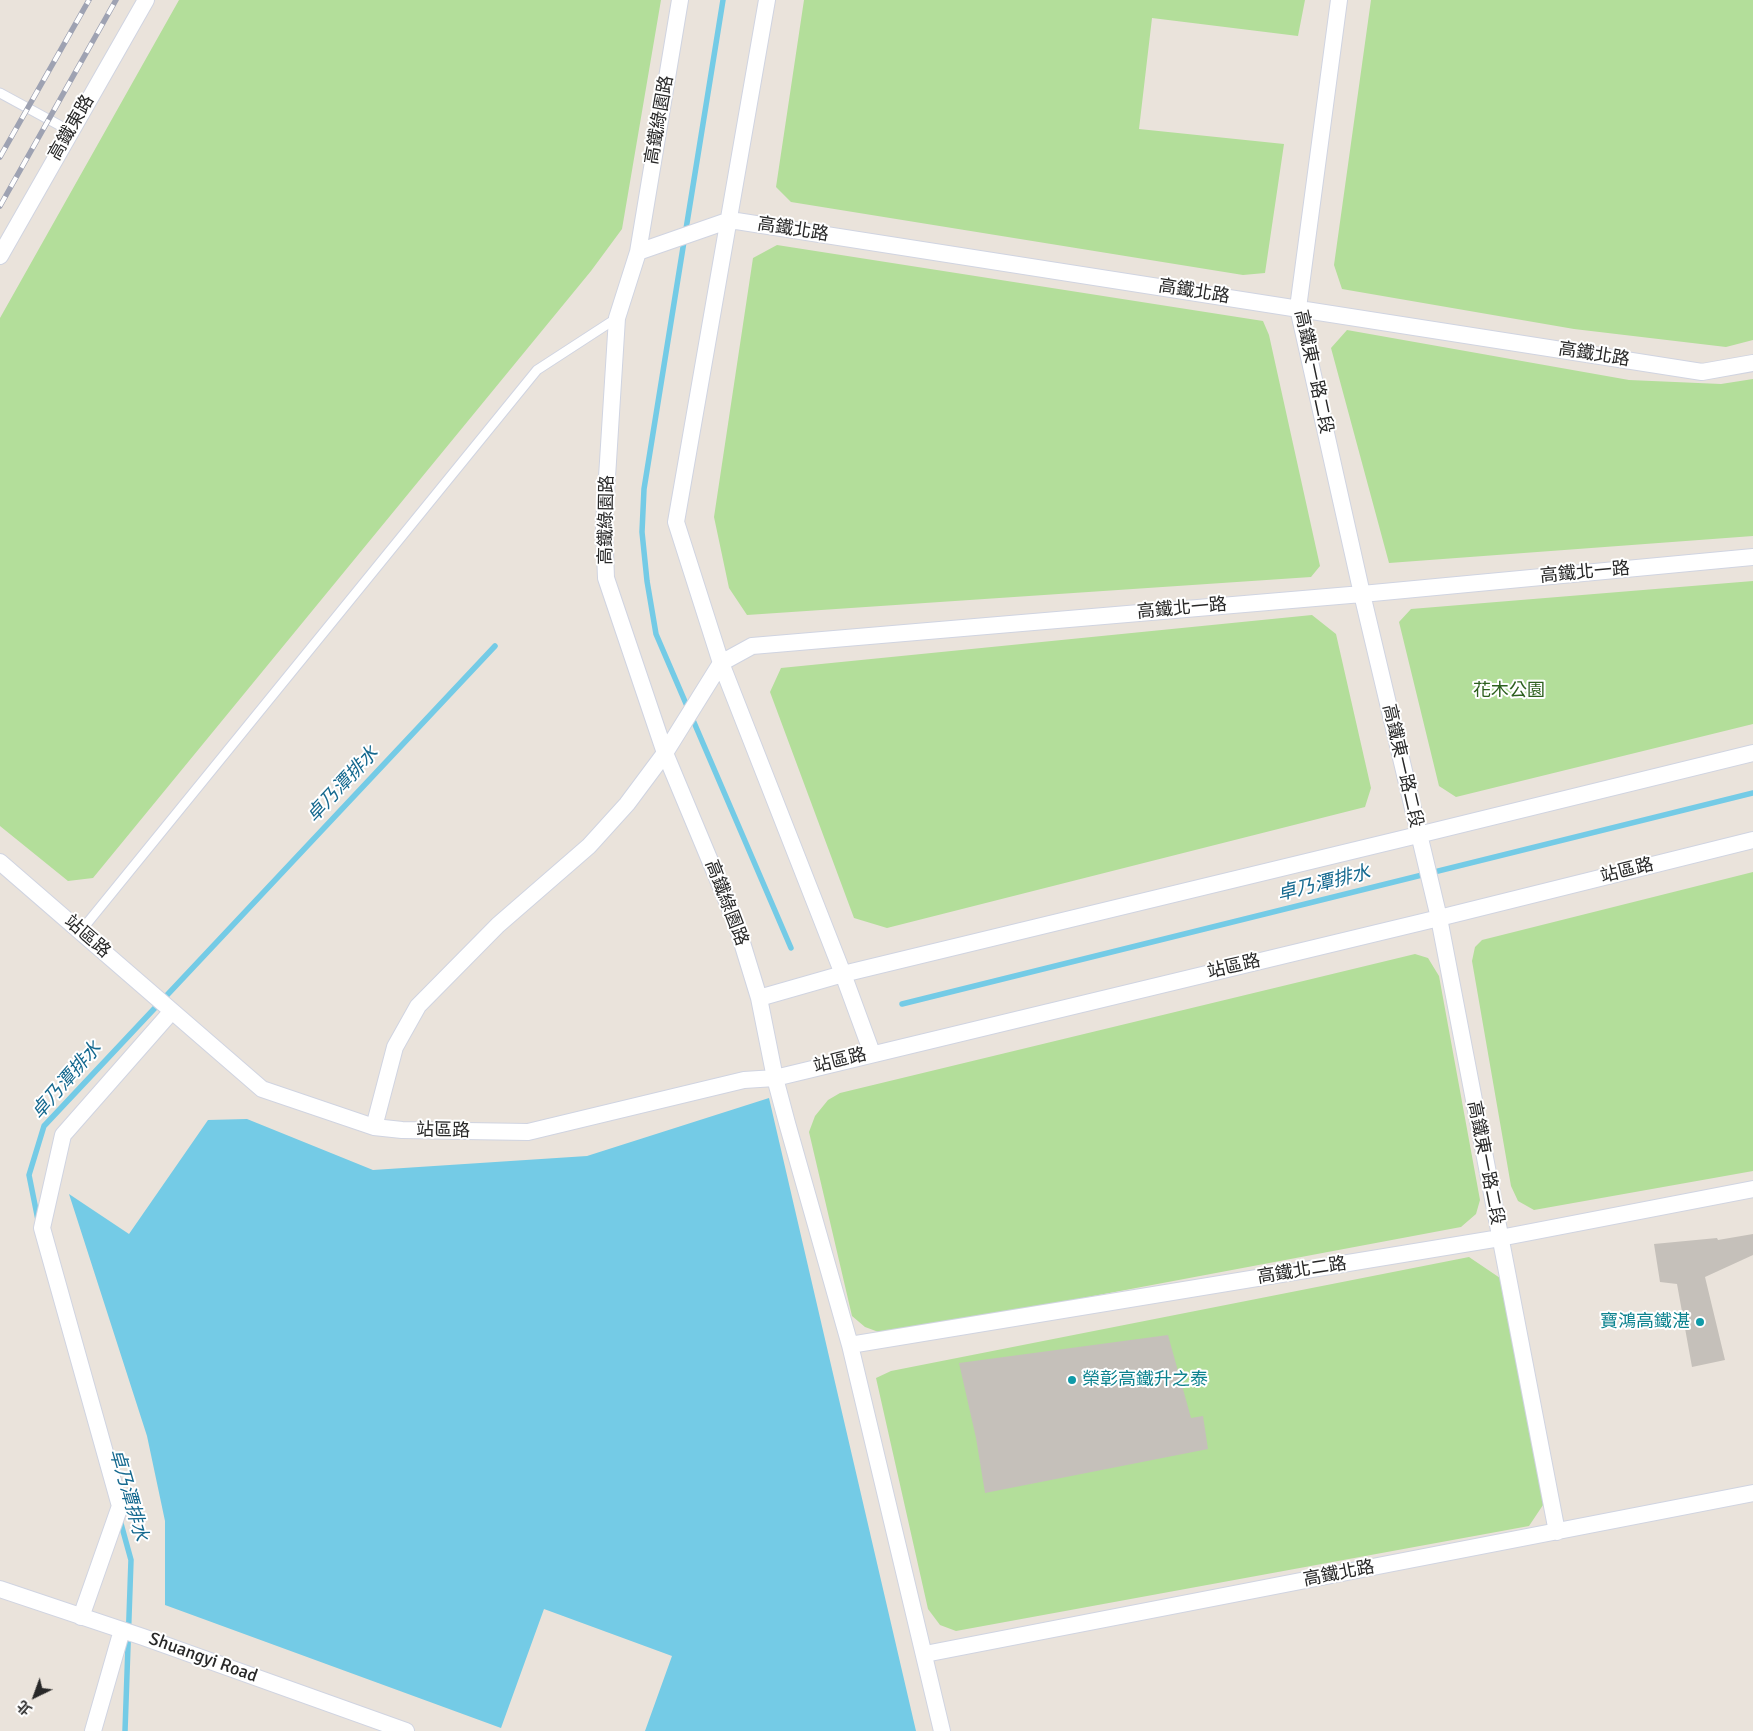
<!DOCTYPE html>
<html>
<head>
<meta charset="utf-8">
<style>
  body { margin:0 }
  #map { position:relative; width:1753px; height:1731px; overflow:hidden; background:#eae3db; font-family:Signika,"Noto Sans TC",sans-serif }
  canvas { display:block }
  .north { position:absolute; left:10px; top:1671px; width:50px; height:50px; -webkit-text-stroke:4px #fff; paint-order:stroke; rotate:222deg; font-size:14px; font-weight:700; line-height:20px; text-align:center; color:#282828 }
  .north::after { content:''; display:block; margin:auto; width:18px; height:22px; background:#282828; clip-path:polygon(50% 0,100% 100%,50% 72%,0 100%) }
</style>
</head>
<body>
<div id="map">
<canvas width="1753" height="1731"></canvas>
<div class="north">北</div>
</div>
<script>
const ctx = document.querySelector('canvas').getContext('2d');
ctx.lineJoin = 'round';
function fillPath(path, color) { ctx.fillStyle = color; ctx.fill(path, 'evenodd'); }
const poly = rows => new Path2D(rows.map(r => 'M' + r).join(''));
function stroke(path, color, width, dash) { ctx.strokeStyle = color; ctx.lineWidth = width; ctx.lineCap = dash ? 'butt' : 'round'; ctx.setLineDash(dash || []); ctx.stroke(path); }
function drawText(font, color, halo, rows, align = 'center') {
  ctx.font = font + ' Signika,"Noto Sans TC",sans-serif'; ctx.lineWidth = 4; ctx.setLineDash([]); ctx.textBaseline = 'middle'; ctx.strokeStyle = halo; ctx.fillStyle = color; for (const [text, x, y, turn = 0] of rows) {
    ctx.save(); ctx.translate(x, y); ctx.rotate((+turn || 0) * Math.PI / 180); ctx.textAlign = isNaN(turn) ? turn : align; if (halo) ctx.strokeText(text, 0, 0); ctx.fillText(text, 0, 0); ctx.restore();
  }
}
fillPath(poly([
  [179,0,661,0,622,229,591,271,93,878,68,881,0,826,0,318],
  [804,0,1305,0,1298,36,1152,18,1139,129,1284,144,1265,273,1243,275,791,202,776,187],
  [1371,0,1753,0,1753,340,1726,347,1574,329,1342,289,1334,265],
  [777,245,1263,321,1269,335,1320,566,1311,577,747,615,729,588,714,517,753,258],
  [1347,330,1629,380,1721,384,1753,379,1753,536,1389,563,1331,348],
  [1753,581,1753,724,1456,797,1439,786,1399,622,1411,609],
  [1312,615,1336,634,1371,788,1365,807,887,928,854,918,770,692,781,668],
  [1753,872,1753,1171,1534,1210,1518,1201,1511,1186,1472,961,1475,947,1482,940],
  [1415,954,1428,958,1439,976,1480,1200,1476,1214,1461,1227,907,1331,884,1334,865,1327,852,1316,809,1132,815,1116,828,1100,840,1093],
  [1469,1257,1500,1278,1545,1502,1529,1526,956,1631,940,1625,928,1609,876,1378,891,1371]
]), '#b3de9a');
fillPath(poly([
  [769,1098,916,1731,645,1731,672,1656,544,1609,501,1728,165,1605,165,1521,147,1436,69,1194,129,1234,208,1120,247,1119,373,1170,587,1156]
]), '#74cbe6');
stroke(poly([
  [723,0,644,489,642,532,647,581,656,634,791,948],
  [902,1004,1753,793],
  [38,1220,29,1175,44,1126,495,646],
  [120,1520,131,1560,125,1731]
]), '#74cbe6', 5.5);
fillPath(poly([
  [1753,1234,1753,1255,1705,1277,1725,1360,1692,1367,1677,1284,1660,1282,1654,1244,1717,1238,1718,1240],
  [1168,1335,1191,1418,1203,1416,1208,1449,985,1493,976,1438,959,1363]
]), '#c5c0ba');
const lane = poly([
  [0,93,70,131],
  [80,932,537,370,617,318]
]);
const street = poly([
  [680,0,638,252,617,318,604,525,606,578,665,753,736,923,759,998,775,1078,787,1123,850,1345,942,1731],
  [767,0,676,522,721,663,843,974,872,1053],
  [1339,0,1298,308,1362,594,1439,918,1557,1532],
  [638,252,730,220,1702,372,1753,363],
  [0,256,146,0],
  [0,862,262,1089,374,1127,402,1130,528,1132,744,1080,775,1078,1439,918,1753,840],
  [759,998,843,974,1418,835,1753,753],
  [374,1127,395,1047,418,1006,498,925,589,846,627,804,665,753,721,663,752,646,1362,594,1753,557],
  [850,1345,1500,1238,1753,1189],
  [0,1589,143,1637,406,1731],
  [81,1617,120,1506,42,1228,63,1135,172,1011],
  [925,1654,1753,1493],
  [93,1731,122,1630]
]);
stroke(lane, '#d0d4e1', 11);
stroke(street, '#d0d4e1', 18);
stroke(lane, '#fff', 9);
stroke(street, '#fff', 16);
const rail = poly([
  [0,157,89,0],
  [0,206,116,0]
]);
stroke(rail, '#9ea2b2', 5.5);
stroke(rail, '#fff', 4, [11]);
for (const [x, y, r, color] of [
  [1700,1322,5,"#0f9aa8"],
  [1072,1380,5,"#0f9aa8"]
]) { const dot = new Path2D(); dot.arc(x, y, r, 0, 2 * Math.PI); ctx.fillStyle = color; ctx.fill(dot); stroke(dot, '#fff', 2); }
drawText('18px', '#282828', '#fff', [
  ["高鐵綠園路",660,120,-80],
  ["高鐵東路",72,128,-60],
  ["高鐵北路",793,230,9],
  ["高鐵北路",1194,292,9],
  ["高鐵北路",1594,355,9],
  ["高鐵東一路二段",1313,372,78],
  ["高鐵綠園路",607,520,-89],
  ["高鐵北一路",1585,573,-5],
  ["高鐵北一路",1182,609,-5],
  ["高鐵東一路二段",1402,766,77],
  ["站區路",1627,871,-14],
  ["高鐵綠園路",726,903,69],
  ["站區路",87,937,41],
  ["站區路",1234,967,-13],
  ["站區路",840,1061,-14],
  ["站區路",443,1131,1],
  ["高鐵東一路二段",1485,1163,79],
  ["高鐵北二路",1302,1271,-9],
  ["高鐵北路",1339,1574,-11],
  ["Shuangyi Road",203,1658,20]
]);
drawText('18px', '#2d601e', '#fff', [
  ["花木公園",1509,691]
]);
drawText('18px', '#0d838f', '#fff', [
  ["寶鴻高鐵湛",1690,1322],
  ["榮彰高鐵升之泰",1082,1380,"left"]
], 'right');
drawText('italic 19px', '#15698f', '#fff', [
  ["卓乃潭排水",343,785,-47],
  ["卓乃潭排水",1324,884,-14],
  ["卓乃潭排水",67,1081,-49],
  ["卓乃潭排水",128,1495,74]
]);
</script>
</body>
</html>
